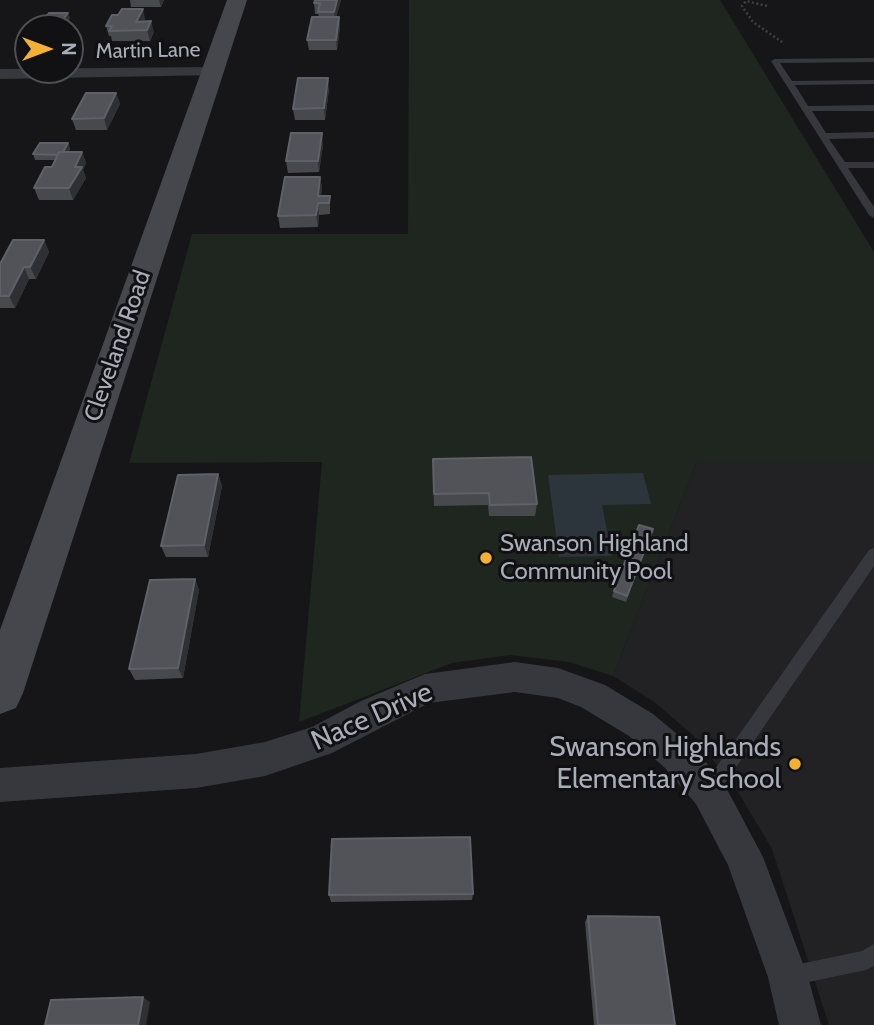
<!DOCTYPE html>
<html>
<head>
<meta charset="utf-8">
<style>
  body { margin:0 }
  #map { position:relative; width:874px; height:1025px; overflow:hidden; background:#161618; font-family:Cabin,sans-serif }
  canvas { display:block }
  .north { position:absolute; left:14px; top:14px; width:70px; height:70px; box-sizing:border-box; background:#111113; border:2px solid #4d4f55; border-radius:50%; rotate:90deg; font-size:19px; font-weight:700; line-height:28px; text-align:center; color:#a8adb8 }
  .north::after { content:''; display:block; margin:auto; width:24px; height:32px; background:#f2b134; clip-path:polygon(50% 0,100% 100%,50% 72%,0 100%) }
</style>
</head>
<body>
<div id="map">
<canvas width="874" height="1025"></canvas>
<div class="north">N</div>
</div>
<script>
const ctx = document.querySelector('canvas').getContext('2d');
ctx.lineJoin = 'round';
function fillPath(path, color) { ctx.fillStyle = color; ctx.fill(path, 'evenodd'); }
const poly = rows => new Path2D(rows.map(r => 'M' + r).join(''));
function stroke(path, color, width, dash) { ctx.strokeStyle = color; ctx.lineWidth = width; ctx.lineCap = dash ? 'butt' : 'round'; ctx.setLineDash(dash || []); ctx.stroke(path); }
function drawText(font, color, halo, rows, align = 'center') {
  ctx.font = font + ' Cabin,sans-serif'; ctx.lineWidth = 6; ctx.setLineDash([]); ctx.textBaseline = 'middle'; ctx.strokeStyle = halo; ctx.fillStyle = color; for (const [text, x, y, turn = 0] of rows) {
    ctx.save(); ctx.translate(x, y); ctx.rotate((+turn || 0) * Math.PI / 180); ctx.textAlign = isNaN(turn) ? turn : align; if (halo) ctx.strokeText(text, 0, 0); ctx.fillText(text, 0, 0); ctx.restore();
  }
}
fillPath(poly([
  [697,461,874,461,874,1025,829,1025,772,849,738,792,693,735,653,701,613,676]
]), '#222225');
fillPath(poly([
  [409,0,720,0,874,252,874,461,697,461,613,676,569,662,510,655,452,663,299,722,322,462,129,463,192,234,408,234]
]), '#1e261f');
fillPath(poly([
  [643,473,651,504,602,505,612,556,559,557,548,475]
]), '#2c353c');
stroke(poly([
  [767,6,746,1,742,6,753,22,782,42]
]), '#3d3f44', 2.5, [2, 2.5]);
fillPath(poly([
  [874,58,874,62,780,63,792,81,874,80,874,84,795,85,808,106,874,105,874,111,812,111,826,133,874,132,874,138,829,139,845,162,874,162,874,168,848,168,874,207,874,218,869,215,771,61,775,59,874,58],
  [874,548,874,566,715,798,709,801,703,798,700,792,703,786,869,550,874,548],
  [874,944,874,966,866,970,790,986,783,983,780,976,783,969,790,966,862,951,874,944]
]), '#37383d');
fillPath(poly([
  [212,67,220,72,218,75,0,79,0,69,212,67],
  [515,662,558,668,605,685,653,714,689,744,722,780,763,857,808,977,821,1025,779,1025,768,977,728,865,696,804,665,768,629,736,581,707,558,698,515,692,429,703,332,753,265,776,196,788,0,802,0,768,196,754,265,742,312,727,361,701,425,674,515,662]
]), '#37383d');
fillPath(poly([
  [227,0,247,0,23,693,16,708,0,714,0,630,227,0]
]), '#45474d');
fillPath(poly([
  [130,0,164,0,161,7,131,7],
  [341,0,336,17,339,17,340,27,337,50,309,50,307,40,319,17,318,14,315,14,314,3],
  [118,15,145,19,144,22,154,32,150,41,112,41,111,36,109,36,106,26],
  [70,18,63,28,43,27,42,22],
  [329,89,325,120,295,120,293,109],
  [116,93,120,104,107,130,76,130,72,119],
  [68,143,70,149,69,152,82,152,86,163,83,170,86,178,73,200,39,200,34,188,52,167,55,160,35,160,33,154],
  [323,145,319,172,288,173,286,161],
  [320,177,322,188,321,196,330,196,330,214,319,215,318,227,280,228,278,216],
  [44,240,49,252,36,279,29,279,15,308,0,308,0,264],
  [433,459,537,504,535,516,489,516,488,505,434,506],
  [218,474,222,486,208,557,166,557,161,546],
  [653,529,626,602,612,597,614,591],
  [195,579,199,590,183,678,135,680,129,669],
  [473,894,472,900,331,902,329,895],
  [588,916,675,1025,594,1025,585,922]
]), '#47494d');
fillPath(poly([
  [159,0,164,0,161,7],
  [337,0,341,0,335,22,334,12],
  [143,9,145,19,139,30,136,22],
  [68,13,70,18,63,28,61,22],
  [339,17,340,27,337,50,336,40],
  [151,21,154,32,150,41,147,30],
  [328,78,329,89,325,120,324,108],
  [116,93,120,104,107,130,104,118],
  [322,133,323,145,319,172,318,161],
  [68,143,70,149,63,161,61,155],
  [82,152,86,163,83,170,86,178,73,200,69,188,75,167],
  [320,177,322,188,320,203,318,196],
  [318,203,319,215,318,227,316,215],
  [44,240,49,252,36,279,30,267],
  [24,267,29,279,15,308,9,296],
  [218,474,222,486,208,557,204,545],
  [195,579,199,590,183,678,178,668],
  [143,997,150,1002,146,1025,138,1025]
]), '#2f3033');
const building = poly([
  [315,0,337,0,334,12,318,12,320,3,314,3,315,0],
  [122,9,143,9,136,22,151,21,147,30,109,31,112,26,106,26,112,15,118,15,122,9],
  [49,13,68,13,61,22,42,22,49,13],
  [312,17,339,17,336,40,307,40,312,17],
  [298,78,328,78,324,108,293,109,298,78],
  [86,93,116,93,104,118,72,119,86,93],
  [291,133,322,133,318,161,286,161,291,133],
  [40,143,68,143,63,152,59,152,58,155,33,154,40,143],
  [59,152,82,152,75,167,82,167,69,188,34,188,45,167,52,167,59,152],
  [285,177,320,177,318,196,330,196,329,203,318,203,316,215,278,216,285,177],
  [13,240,44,240,30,267,24,267,9,296,0,296,0,264,13,240],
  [531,457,537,504,490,505,489,493,434,494,433,459,531,457],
  [218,474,204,545,161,546,178,475,218,474],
  [639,525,653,529,627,596,614,591,639,525],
  [195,579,178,668,129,669,150,580,195,579],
  [470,837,473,894,329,895,332,839,470,837],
  [588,916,659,917,675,1025,598,1025,588,916],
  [143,997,138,1025,45,1025,51,1000,143,997]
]);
fillPath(building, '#525359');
stroke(building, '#5f6168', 2);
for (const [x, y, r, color] of [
  [486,558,7,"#f2b134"],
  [795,764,7,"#f2b134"]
]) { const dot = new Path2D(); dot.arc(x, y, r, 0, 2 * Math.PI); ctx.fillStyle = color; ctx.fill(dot); stroke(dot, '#111113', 2.5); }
drawText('21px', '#a8adb8', '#111113', [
  ["Martin Lane",148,51,-1]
]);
drawText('24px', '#a8adb8', '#111113', [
  ["Cleveland Road",118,346,-71]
]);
drawText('24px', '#a8adb8', '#111113', [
  ["Swanson Highland",500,544],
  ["Community Pool",500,572]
], 'left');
drawText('28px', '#a8adb8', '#111113', [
  ["Nace Drive",372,717,-24]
]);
drawText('28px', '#a8adb8', '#111113', [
  ["Swanson Highlands",781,748],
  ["Elementary School",781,780]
], 'right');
</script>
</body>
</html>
